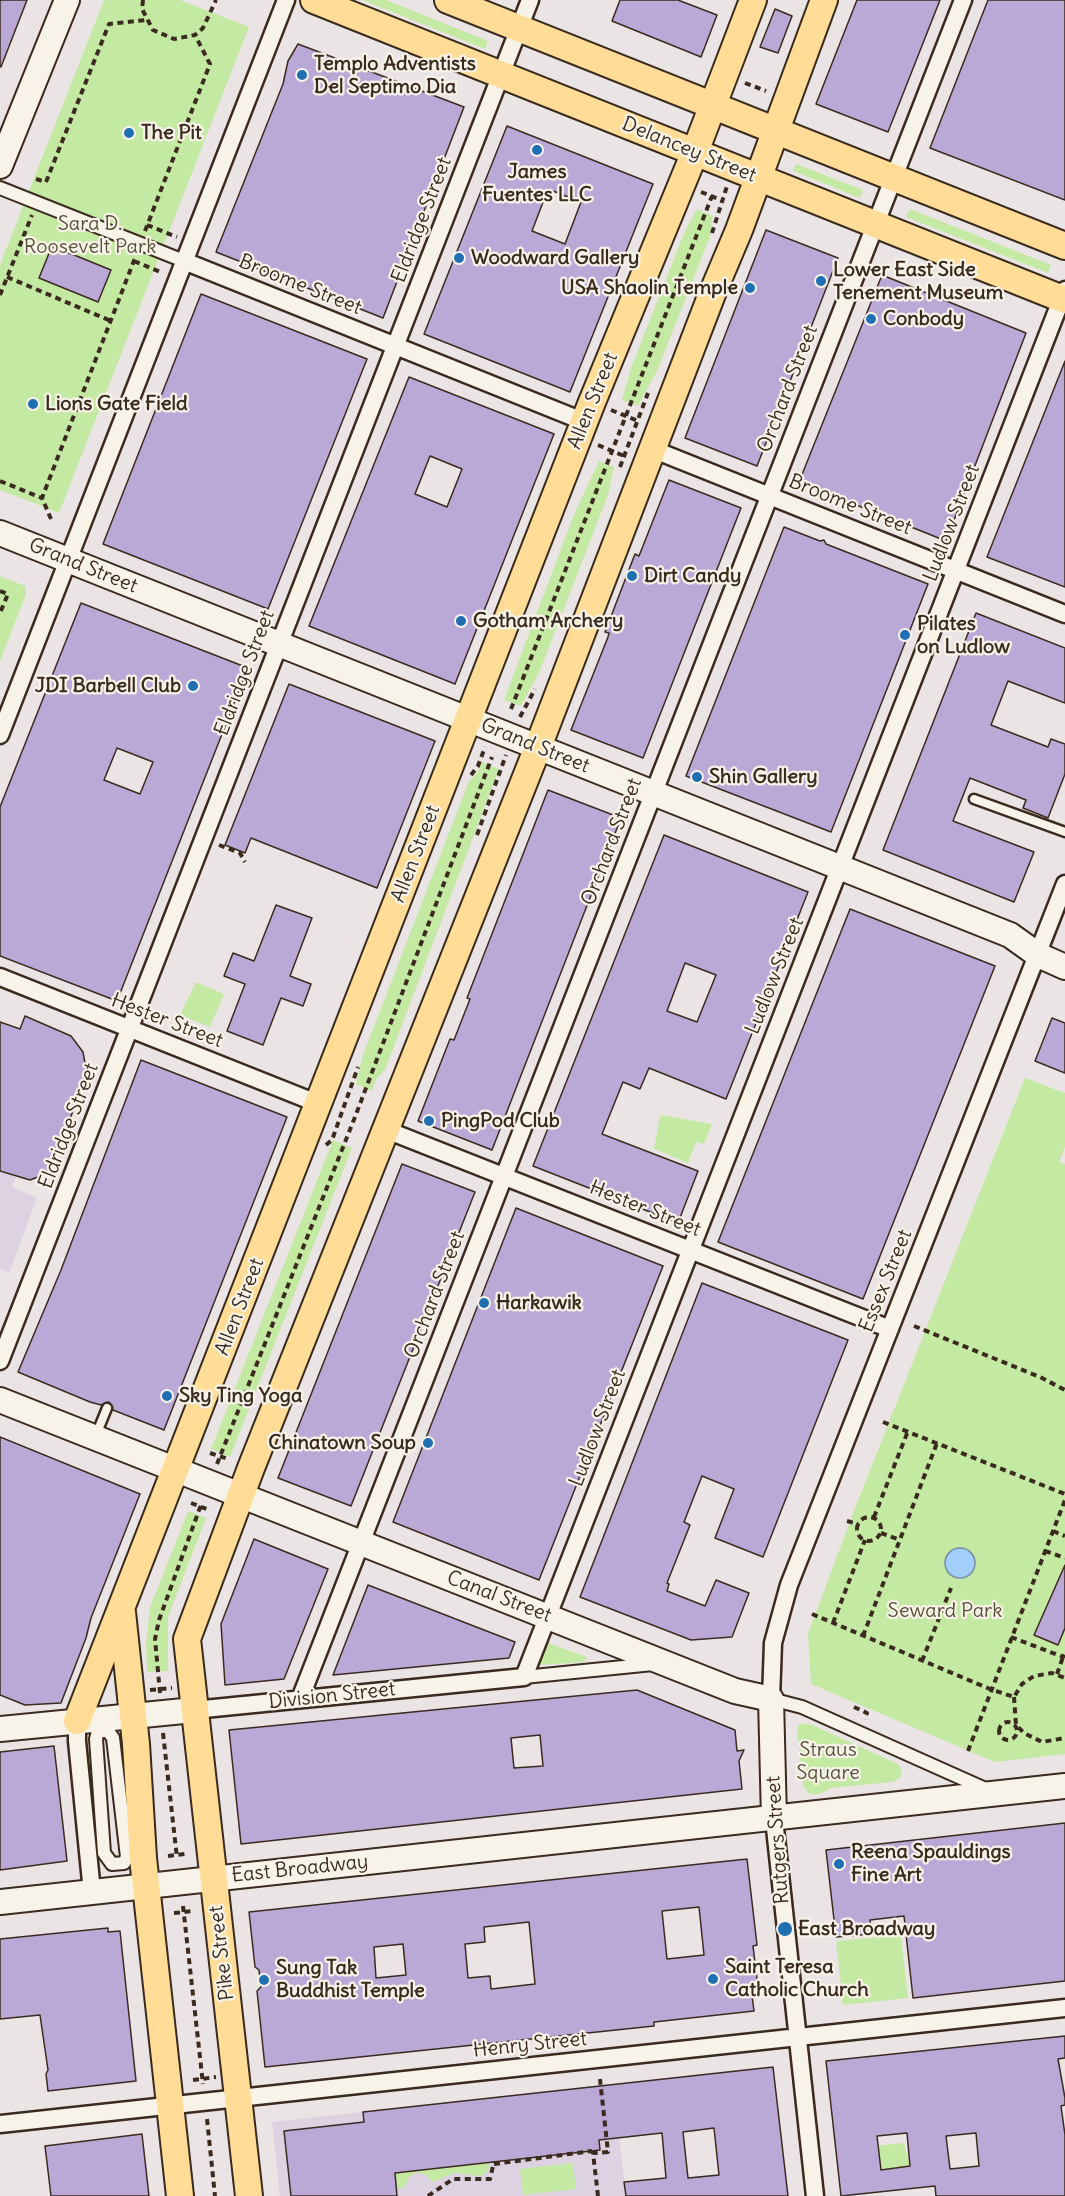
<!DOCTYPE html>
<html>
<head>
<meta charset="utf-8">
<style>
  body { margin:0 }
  canvas { display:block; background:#ebe4e5 }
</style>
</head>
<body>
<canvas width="1065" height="2196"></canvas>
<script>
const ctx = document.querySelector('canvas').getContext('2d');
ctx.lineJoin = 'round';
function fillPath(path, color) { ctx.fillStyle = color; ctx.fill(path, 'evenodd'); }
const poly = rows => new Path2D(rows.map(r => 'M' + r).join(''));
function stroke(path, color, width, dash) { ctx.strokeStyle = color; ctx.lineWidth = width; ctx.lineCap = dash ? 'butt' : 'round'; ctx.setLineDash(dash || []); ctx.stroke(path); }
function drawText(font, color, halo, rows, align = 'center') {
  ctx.font = font + ' Delius,sans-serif'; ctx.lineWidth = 4.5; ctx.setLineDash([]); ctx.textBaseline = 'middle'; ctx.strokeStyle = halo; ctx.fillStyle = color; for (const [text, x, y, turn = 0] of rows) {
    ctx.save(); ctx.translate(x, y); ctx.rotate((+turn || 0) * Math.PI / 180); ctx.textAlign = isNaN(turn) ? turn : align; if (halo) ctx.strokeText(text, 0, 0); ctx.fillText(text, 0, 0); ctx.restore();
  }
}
fillPath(poly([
  [0,1171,16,1177,12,1187,37,1198,9,1273,0,1269],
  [613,2084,626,2196,280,2196,272,2122]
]), '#dcd2e1');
fillPath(poly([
  [104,0,180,0,249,27,59,513,0,490,0,265],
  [362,0,386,0,488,41,485,49],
  [796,164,863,190,860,198,793,171],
  [697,209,713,216,709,239,657,371,638,406,622,400,631,368,685,231],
  [910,209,1051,265,1048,273,906,217],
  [599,461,614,467,608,495,539,673,521,706,504,700,573,517],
  [0,576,25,586,26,594,0,661],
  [482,762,499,769,385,1070,376,1079,372,1091,356,1084,363,1055,469,781,477,773],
  [196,982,224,994,210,1027,180,1015],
  [1025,1078,1065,1093,1065,1147,1059,1162,1065,1164,1065,1754,995,1762,811,1684,808,1634,852,1516],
  [660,1115,712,1124,704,1144,696,1142,688,1163,654,1149],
  [333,1140,352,1148,230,1457,211,1449],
  [188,1511,206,1518,168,1617,168,1671,147,1672,146,1644,150,1608],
  [548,1643,587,1657,584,1662,539,1665],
  [800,1723,812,1725,898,1764,902,1769,900,1778,892,1782,831,1788,819,1794,809,1794,803,1785,797,1729],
  [901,1935,908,1998,843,2005,836,1941],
  [904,2143,910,2166,892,2168,890,2171,838,2174,836,2150],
  [489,2163,488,2172,481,2176,454,2173,433,2182,426,2175,417,2172,409,2177,405,2187,397,2189,395,2173],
  [573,2163,576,2189,523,2195,520,2169]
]), '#c4e9a3');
const water = poly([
  '945 1563a15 15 0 1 1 30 0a15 15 0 1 1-30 0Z'
]);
fillPath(water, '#a2cffd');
stroke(water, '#798da4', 1.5);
const building = poly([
  [0,0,27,0,1,67,0,66,0,0],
  [620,0,678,0,717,15,701,57,612,21,620,0],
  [857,0,940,0,888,132,816,104,857,0],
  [988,0,1065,0,1065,200,930,148,988,0],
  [775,9,792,16,778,53,760,47,775,9],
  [298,44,464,107,383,318,216,252,283,84,288,61,298,44],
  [507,126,653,184,570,392,424,334,507,126],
  [548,189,581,202,565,244,532,231,548,189],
  [766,230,838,258,757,466,685,438,766,230],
  [52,246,111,270,98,302,39,278,52,246],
  [882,275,1026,333,946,541,799,482,882,275],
  [201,294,367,359,268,609,103,544,201,294],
  [1065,361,1065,587,987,557,1065,361],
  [409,377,554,434,455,684,309,626,409,377],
  [430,456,462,469,447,507,415,494,430,456],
  [669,480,741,508,643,758,571,730,608,637,609,633,605,632,635,554,639,556,669,480],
  [784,527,820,541,824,540,826,544,928,584,831,832,686,776,784,527],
  [81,603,248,668,117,1001,0,956,0,807,81,603],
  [117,748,153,762,140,794,104,780,117,748],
  [976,613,1065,648,1065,703,1008,681,991,725,1048,747,1051,739,1065,744,1065,774,1048,818,1023,808,1026,800,970,778,953,821,1034,852,1014,902,883,850,976,613],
  [289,684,435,741,377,888,251,838,245,853,225,845,289,684],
  [548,790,621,818,492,1150,418,1121,450,1039,454,1040,470,999,467,998,548,790],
  [664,835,808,892,726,1099,649,1068,640,1089,623,1082,602,1134,698,1171,678,1223,533,1166,664,835],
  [685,963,716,975,697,1022,667,1011,685,963],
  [276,905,312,918,290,976,311,984,303,1006,281,998,263,1045,227,1031,245,984,224,976,233,953,254,961,276,905],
  [850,909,995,966,863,1299,718,1242,850,909],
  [25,1016,71,1036,83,1052,86,1069,80,1093,52,1165,43,1175,30,1180,0,1171,0,1022,20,1029,25,1016],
  [1052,1018,1065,1023,1065,1073,1035,1061,1052,1018],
  [141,1060,287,1117,164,1430,113,1410,109,1402,101,1405,90,1402,18,1372,61,1270,141,1060],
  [402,1164,475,1192,351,1506,278,1478,402,1164],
  [516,1208,663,1266,539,1580,393,1522,516,1208],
  [702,1283,848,1340,763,1557,715,1538,734,1489,702,1476,684,1522,690,1525,667,1583,669,1584,667,1591,705,1606,716,1580,749,1593,732,1637,691,1640,580,1597,702,1283],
  [0,1437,140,1494,91,1618,86,1638,61,1703,25,1705,0,1695,0,1437],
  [254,1539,328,1569,284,1679,225,1685,221,1624,254,1539],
  [1065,1565,1065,1628,1058,1645,1034,1635,1065,1565],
  [368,1585,515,1642,509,1658,333,1675,368,1585],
  [637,1690,735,1730,737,1751,744,1750,739,1761,742,1789,241,1844,229,1730,637,1690],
  [540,1735,543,1766,514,1768,511,1738,540,1735],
  [54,1746,67,1861,0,1870,0,1752,54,1746],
  [1065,1823,1065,1981,913,1998,904,1916,870,1920,871,1934,836,1937,826,1850,1065,1823],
  [747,1859,757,1945,753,1946,758,1987,751,1988,754,2011,654,2022,654,2026,265,2067,257,1991,261,1987,259,1970,255,1967,249,1912,747,1859],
  [699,1907,704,1955,667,1959,662,1911,699,1907],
  [529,1922,535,1984,491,1989,490,1976,468,1978,465,1944,485,1942,484,1927,529,1922],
  [403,1944,406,1975,376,1978,374,1947,403,1944],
  [108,1928,108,1932,120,1931,136,2081,48,2091,46,2074,48,2070,40,2015,0,2019,0,1939,108,1928],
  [1065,2036,1065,2058,1058,2059,1065,2098,1065,2105,1061,2106,1065,2135,1065,2196,936,2196,935,2186,841,2196,826,2061,1065,2036],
  [907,2133,910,2166,881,2170,877,2136,907,2133],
  [976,2133,979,2166,950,2169,946,2136,976,2133],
  [773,2067,788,2196,626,2196,624,2182,666,2178,662,2133,599,2140,600,2150,395,2173,397,2196,291,2196,284,2131,364,2122,363,2112,773,2067],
  [714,2128,719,2175,688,2178,683,2132,714,2128],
  [142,2134,149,2196,51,2196,45,2146,142,2134]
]);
fillPath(building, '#baa8d7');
stroke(building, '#3b2a1e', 1.5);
const service = poly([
  [974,799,1065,832],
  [96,1435,107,1408]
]);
const pedestrian = poly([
  [0,188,184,261],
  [524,1677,653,1664],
  [771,1699,802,1707,990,1791],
  [98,1731,108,1731,113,1738,127,1857,124,1863,112,1864,104,1853,96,1739,98,1731]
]);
const minor = poly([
  [184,261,585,422],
  [652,449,1065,614],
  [0,735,286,0],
  [0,977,319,1104],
  [384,1129,890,1329],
  [0,1361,530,0],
  [300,1699,963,0],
  [771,1699,773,1643,789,1585,1065,884],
  [194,1710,524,1677,1065,290],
  [77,1721,77,1741,92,1892],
  [774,1819,815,2196],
  [0,2124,1065,2008]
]);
const secondary = poly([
  [0,166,67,0],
  [0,533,1010,935,1038,955,1065,967],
  [0,1400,735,1691,771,1699,774,1819],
  [0,1729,194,1710],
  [0,1902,1065,1786]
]);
const primary = poly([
  [314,0,1065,300],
  [448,0,1065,246],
  [122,1612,136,1744,143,1858,180,2196],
  [77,1721,592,402,695,152,753,0],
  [249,2196,187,1639,251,1468,538,747,712,294,739,230,824,0]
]);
stroke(service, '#3b2a1e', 13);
stroke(pedestrian, '#3b2a1e', 16);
stroke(minor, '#3b2a1e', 21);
stroke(secondary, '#3b2a1e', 28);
stroke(primary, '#3b2a1e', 30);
stroke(poly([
  [143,0,142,9,153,30,174,39,195,35,203,28,216,0],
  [745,83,766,91],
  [36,179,46,182,109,24,146,20],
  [701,192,724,201],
  [147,225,177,237],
  [145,231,210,64,195,35],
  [712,233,727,186],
  [134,261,163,273],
  [7,277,111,321],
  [0,295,32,215],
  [611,410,638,421],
  [598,445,624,456],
  [620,467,648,393],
  [0,481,42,498],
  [51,519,42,498,135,258],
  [0,591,8,594,0,613],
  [511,709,712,196],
  [520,717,535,689],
  [471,775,478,766,485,747],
  [477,835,506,755],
  [219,845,240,853,245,862],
  [326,1145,332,1140,358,1067],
  [914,1326,1040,1377,1065,1390],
  [883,1422,1065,1494],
  [210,1453,228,1459],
  [217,1464,355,1117,492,757],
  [191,1503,209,1510],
  '857 1529a12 12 0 1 1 24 0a12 12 0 1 1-24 0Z',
  [874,1517,908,1431],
  [847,1521,858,1524],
  [1053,1531,1065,1536],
  [881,1533,900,1540],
  [1045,1551,1065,1558],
  [812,1614,990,1689,1014,1697,1022,1684,1034,1676,1052,1673,1065,1678],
  [833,1623,865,1540],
  [863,1636,937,1443],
  [1011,1637,1063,1657,1065,1653],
  [922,1661,951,1588],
  [1057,1674,1063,1657],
  [150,1690,172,1688],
  [160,1693,155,1639,159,1620,202,1502],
  [1014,1697,1016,1725,1024,1733,1042,1742,1065,1738],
  [854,1707,867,1713,864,1719],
  '999 1731a9 9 0 1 1 18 0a9 9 0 1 1-18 0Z',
  [163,1733,177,1858],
  [968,1751,1065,1500],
  [168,1856,185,1854],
  [183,1906,203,2084],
  [174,1913,194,1911],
  [193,2080,216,2077],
  [207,2119,215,2196],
  [494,2164,592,2151],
  [428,2196,453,2179,490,2179,494,2162],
  [598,2196,593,2153,608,2152,600,2079]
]), '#3b2a1e', 4, [6, 4.5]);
stroke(service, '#f7f3e8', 8);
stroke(pedestrian, '#f7f3e8', 12);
stroke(minor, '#f7f3e8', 16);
stroke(secondary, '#f7f3e8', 24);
stroke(primary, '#ffdd96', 26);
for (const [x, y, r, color] of [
  [302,75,6,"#1f6fb2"],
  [129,133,6,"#1f6fb2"],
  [537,150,6,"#1f6fb2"],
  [459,258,6,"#1f6fb2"],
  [821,281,6,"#1f6fb2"],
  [750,288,6,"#1f6fb2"],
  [871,319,6,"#1f6fb2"],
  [33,404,6,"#1f6fb2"],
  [632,576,6,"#1f6fb2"],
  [461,621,6,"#1f6fb2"],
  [905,635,6,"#1f6fb2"],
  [193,686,6,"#1f6fb2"],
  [697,777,6,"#1f6fb2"],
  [429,1121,6,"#1f6fb2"],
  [484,1303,6,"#1f6fb2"],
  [167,1396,6,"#1f6fb2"],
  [428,1443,6,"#1f6fb2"],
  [839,1864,6,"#1f6fb2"],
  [785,1929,8,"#1f6fb2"],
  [713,1979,6,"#1f6fb2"],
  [264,1980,6,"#1f6fb2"]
]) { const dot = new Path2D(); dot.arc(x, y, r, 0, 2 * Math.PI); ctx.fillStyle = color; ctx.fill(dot); stroke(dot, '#f7f3e8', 2); }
drawText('bold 20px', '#3b2a1e', '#f7f3e8', [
  ["Templo Adventists",314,64],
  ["Del Septimo Dia",314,87],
  ["The Pit",141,133],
  ["James",537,172,"center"],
  ["Fuentes LLC",537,195,"center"],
  ["Woodward Gallery",471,258],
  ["Lower East Side",833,270],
  ["Tenement Museum",833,293],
  ["USA Shaolin Temple",738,288,"right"],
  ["Conbody",883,319],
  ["Lions Gate Field",45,404],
  ["Dirt Candy",644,576],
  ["Gotham Archery",473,621],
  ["Pilates",917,624],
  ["on Ludlow",917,647],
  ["JDI Barbell Club",181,686,"right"],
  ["Shin Gallery",709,777],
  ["PingPod Club",441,1121],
  ["Harkawik",496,1303],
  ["Sky Ting Yoga",179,1396],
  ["Chinatown Soup",416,1443,"right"],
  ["Reena Spauldings",851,1852],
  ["Fine Art",851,1875],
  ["East Broadway",798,1929],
  ["Saint Teresa",725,1967],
  ["Catholic Church",725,1990],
  ["Sung Tak",276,1968],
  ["Buddhist Temple",276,1991]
], 'left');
drawText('20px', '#3b2a1e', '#f7f3e8', [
  ["Delancey Street",689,150,22],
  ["Eldridge Street",422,220,-69],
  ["Broome Street",300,285,22],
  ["Orchard Street",788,389,-69],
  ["Allen Street",593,401,-68],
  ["Broome Street",850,505,22],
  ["Ludlow Street",952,523,-69],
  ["Grand Street",83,566,22],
  ["Eldridge Street",245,673,-69],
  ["Grand Street",535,746,22],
  ["Orchard Street",612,842,-69],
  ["Allen Street",416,854,-69],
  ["Ludlow Street",775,976,-68],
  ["Hester Street",167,1021,21],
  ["Eldridge Street",69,1126,-69],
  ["Hester Street",645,1209,22],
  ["Essex Street",886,1281,-68],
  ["Orchard Street",435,1295,-69],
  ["Allen Street",240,1307,-69],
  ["Ludlow Street",598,1428,-69],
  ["Canal Street",499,1597,21],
  ["Division Street",332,1696,-6],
  ["Rutgers Street",778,1840,-94],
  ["East Broadway",300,1869,-6],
  ["Pike Street",222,1953,-97],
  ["Henry Street",530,2045,-6]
]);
drawText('20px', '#565039', '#f7f3e8', [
  ["Sara D.",90,224],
  ["Roosevelt Park",90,247],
  ["Seward Park",945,1611],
  ["Straus",828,1750],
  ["Square",828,1773]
]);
</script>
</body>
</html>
